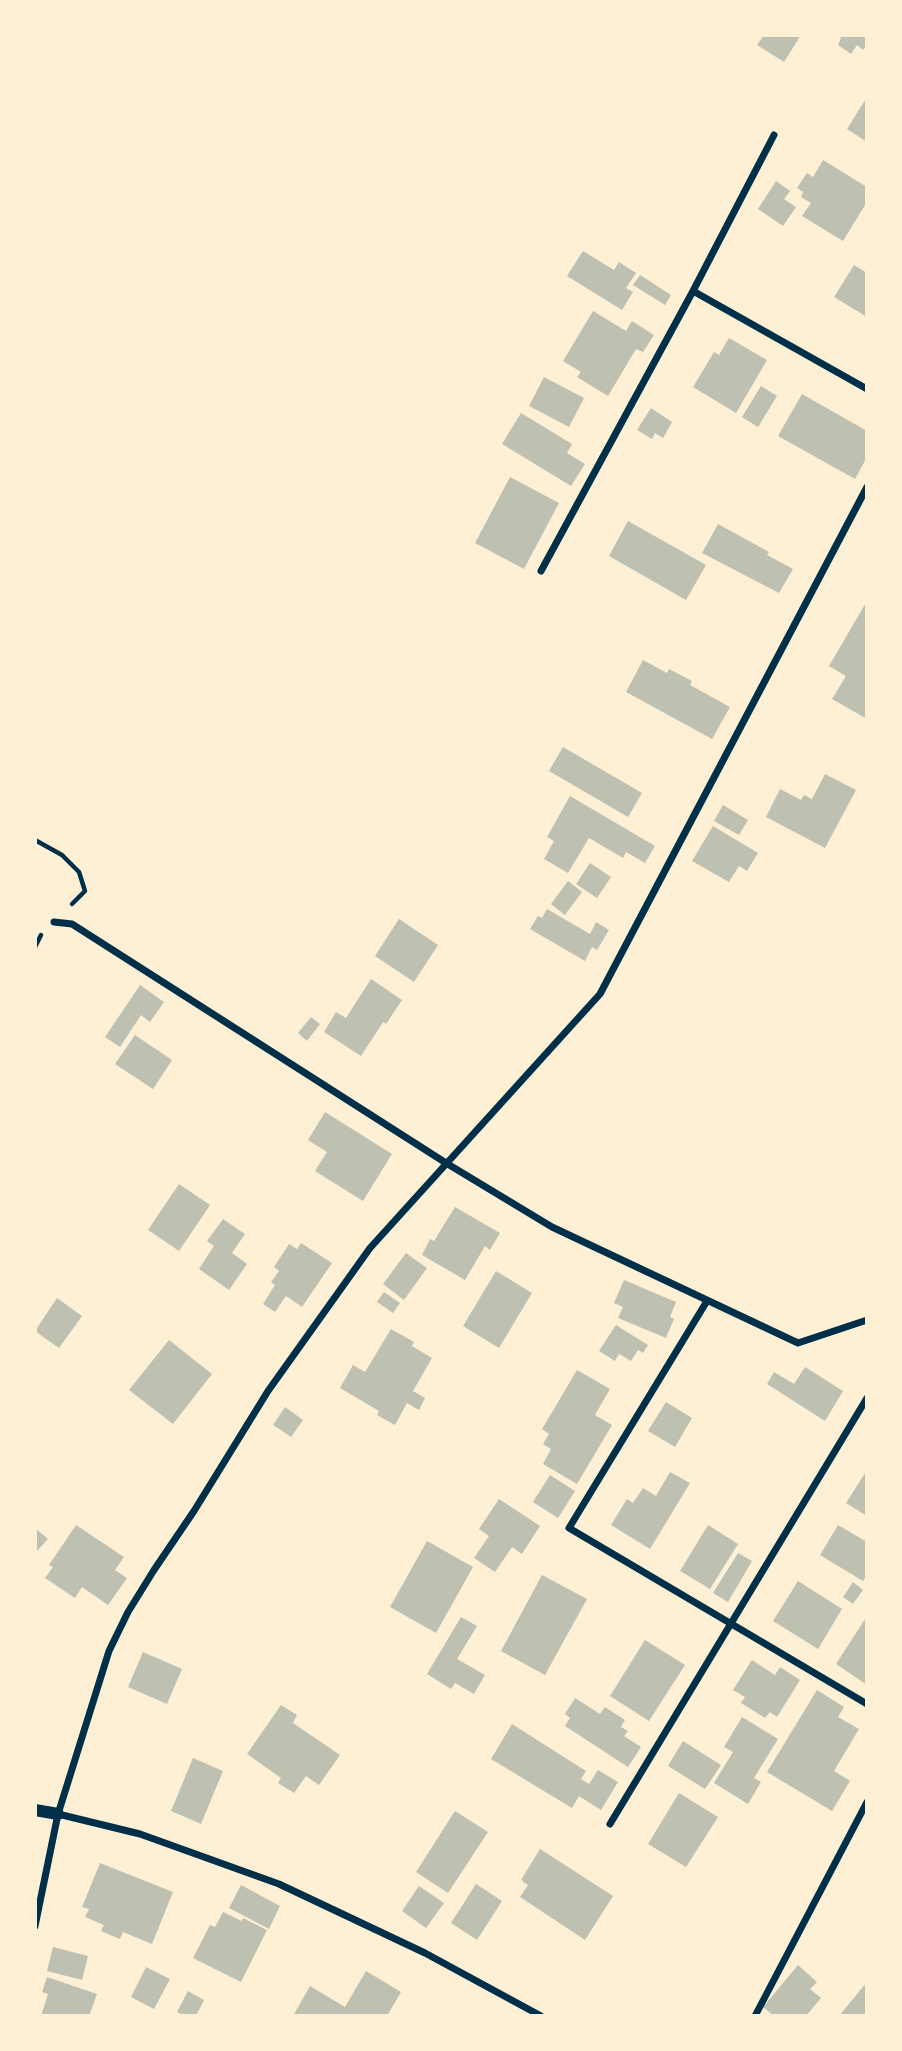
<!DOCTYPE html>
<html>
<head>
<meta charset="utf-8">
<style>
  body { margin:0 }
  #map { position:relative; width:902px; height:2051px; overflow:hidden; background:#fdf0d5; font-family:Jost,sans-serif }
  canvas { display:block }
  .frame { position:absolute; inset:0; border:37px solid #fdf0d5; pointer-events:none }
</style>
</head>
<body>
<div id="map">
<canvas width="902" height="2051"></canvas>
<div class="frame"></div>
</div>
<script>
const ctx = document.querySelector('canvas').getContext('2d');
ctx.lineJoin = 'round';
function fillPath(path, color) { ctx.fillStyle = color; ctx.fill(path, 'evenodd'); }
const poly = rows => new Path2D(rows.map(r => 'M' + r).join(''));
function stroke(path, color, width, dash) { ctx.strokeStyle = color; ctx.lineWidth = width; ctx.lineCap = dash ? 'butt' : 'round'; ctx.setLineDash(dash || []); ctx.stroke(path); }
fillPath(poly([
  [764,35,801,35,784,62,757,45],
  [837,35,867,35,867,45,863,50,857,45,851,54,838,45,841,38],
  [867,97,867,142,847,129],
  [823,160,867,187,867,202,843,241,802,216,811,203,801,197,803,192,797,188,807,173,813,177],
  [776,181,790,191,784,199,796,207,783,226,758,209],
  [583,251,614,270,619,262,636,273,626,288,633,292,622,310,567,276],
  [854,265,867,273,867,317,834,297],
  [640,275,671,295,665,305,633,285],
  [593,311,626,331,632,321,654,335,643,352,636,349,608,396,577,377,581,372,563,361],
  [729,338,767,360,736,413,693,387,714,352,719,355],
  [544,377,584,398,569,427,529,406],
  [761,386,777,396,758,427,742,417],
  [802,394,867,431,867,457,855,479,778,436],
  [651,408,672,422,663,438,655,433,652,439,637,430],
  [521,413,572,444,567,453,585,464,571,486,502,444],
  [510,477,559,503,524,569,475,543],
  [628,521,706,565,686,600,609,556],
  [718,524,769,552,767,555,793,569,779,593,702,553],
  [867,601,867,719,832,699,846,676,829,666],
  [643,660,667,673,669,669,692,681,690,685,730,707,712,739,626,692],
  [563,747,642,793,628,817,549,771],
  [825,774,856,790,825,848,766,817,780,789,801,800,804,795,812,799],
  [570,796,655,846,645,863,626,852,623,858,589,838,568,873,544,859,554,841,547,837],
  [723,805,748,820,739,835,714,821],
  [713,826,758,853,747,871,739,866,729,882,692,861],
  [590,863,611,877,597,898,576,884],
  [568,881,582,892,565,915,551,904],
  [547,909,590,934,596,922,609,930,597,950,592,947,585,961,530,929,538,916,542,918],
  [399,919,438,945,414,982,375,956],
  [371,979,402,1000,386,1024,383,1022,361,1056,324,1032,336,1012,346,1018],
  [140,985,164,1002,150,1022,141,1015,120,1047,105,1037],
  [311,1017,320,1024,307,1041,298,1033],
  [135,1035,172,1060,153,1089,115,1064],
  [325,1112,392,1154,363,1201,315,1171,327,1152,308,1140],
  [179,1184,210,1205,179,1251,148,1230],
  [455,1207,500,1233,490,1250,485,1246,465,1280,422,1255,430,1239,434,1241],
  [223,1219,245,1234,232,1253,247,1264,229,1290,199,1269,214,1246,207,1241],
  [301,1243,332,1263,302,1307,286,1296,275,1312,263,1304,275,1285,271,1282,279,1271,274,1267,289,1244,297,1249],
  [406,1253,427,1268,404,1300,383,1284],
  [496,1271,532,1293,499,1348,463,1326],
  [624,1280,676,1302,670,1317,674,1319,666,1338,618,1318,623,1307,614,1303],
  [384,1292,400,1303,393,1313,377,1302],
  [57,1298,82,1316,59,1348,35,1331],
  [616,1325,648,1345,643,1353,638,1350,631,1361,619,1354,615,1361,599,1351],
  [391,1329,414,1342,412,1346,432,1358,413,1391,425,1398,419,1410,407,1403,395,1425,377,1415,379,1411,340,1388,353,1365,365,1372],
  [169,1340,212,1374,173,1424,129,1390],
  [805,1367,843,1391,825,1421,767,1384,774,1372,794,1384],
  [577,1370,610,1389,595,1415,612,1425,577,1484,543,1464,551,1449,543,1444,549,1434,542,1429],
  [666,1402,692,1418,675,1447,648,1431],
  [285,1407,303,1420,291,1437,273,1425],
  [867,1470,867,1516,846,1503],
  [670,1472,690,1483,650,1549,611,1525,627,1499,633,1503,643,1488,656,1496],
  [550,1475,575,1491,558,1518,533,1502],
  [499,1499,540,1526,522,1554,512,1547,495,1572,474,1558,489,1536,479,1529],
  [76,1525,124,1557,115,1570,127,1578,108,1605,82,1587,75,1598,45,1578,53,1567,49,1565],
  [708,1525,738,1544,710,1589,680,1571],
  [838,1525,867,1542,867,1575,863,1581,820,1555],
  [35,1528,48,1539,35,1553],
  [427,1541,473,1567,436,1633,390,1607],
  [738,1553,752,1561,728,1602,713,1593],
  [542,1575,587,1599,545,1675,501,1651],
  [798,1581,842,1609,818,1649,773,1621],
  [853,1582,863,1590,853,1604,843,1597],
  [867,1616,867,1685,836,1664],
  [461,1617,477,1626,457,1659,485,1675,474,1694,455,1683,451,1689,427,1674],
  [645,1640,685,1665,649,1721,610,1696],
  [143,1652,182,1669,167,1704,128,1687],
  [752,1660,775,1675,780,1667,800,1680,777,1717,770,1712,765,1718,741,1703,745,1697,733,1690],
  [817,1690,844,1707,838,1717,859,1729,834,1771,850,1781,832,1811,767,1772],
  [575,1698,600,1714,605,1707,625,1720,621,1727,628,1731,624,1736,641,1747,628,1767,565,1726,570,1718,565,1714],
  [281,1705,297,1715,293,1723,340,1755,319,1785,306,1776,294,1793,278,1783,281,1778,247,1754],
  [742,1717,778,1739,754,1778,761,1782,748,1804,714,1783,733,1752,724,1747],
  [512,1724,586,1771,581,1779,589,1784,598,1770,618,1782,601,1810,579,1796,572,1808,491,1759],
  [683,1741,721,1765,705,1789,668,1766],
  [193,1758,223,1771,201,1824,171,1811],
  [679,1793,718,1817,686,1867,648,1844],
  [455,1811,488,1832,448,1893,416,1872],
  [540,1849,613,1896,585,1940,520,1897,528,1885,521,1880],
  [100,1863,173,1892,152,1944,123,1932,120,1939,101,1931,104,1925,85,1917,89,1909,82,1907],
  [476,1884,502,1901,477,1940,451,1923],
  [241,1885,280,1906,269,1929,229,1908],
  [419,1886,444,1903,426,1928,402,1911],
  [223,1912,242,1921,243,1918,267,1930,241,1982,193,1958,210,1925,215,1927],
  [53,1947,88,1956,82,1980,47,1971],
  [798,1965,817,1982,810,1989,821,1998,806,2016,774,2016,763,2007],
  [146,1967,170,1979,154,2009,131,1997],
  [366,1971,401,1992,387,2016,293,2016,310,1986,345,2007],
  [47,1977,97,1994,89,2016,41,2016,48,1994,42,1992],
  [867,1982,867,2016,839,2016],
  [188,1991,204,2000,196,2016,185,2016,177,2012]
]), '#bec0b2');
stroke(poly([
  [35,840,62,855,79,872,85,891,72,904],
  [35,947,41,935]
]), '#003049', 4.5);
stroke(poly([
  [693,291,867,389],
  [541,571,693,291,774,135],
  [54,922,72,924,446,1163,552,1227,798,1343,867,1320],
  [707,1301,569,1528,867,1704],
  [58,1814,140,1834,279,1884,425,1953,541,2016],
  [610,1824,867,1398],
  [35,1926,58,1814,109,1651,128,1612,154,1570,194,1511,268,1391,370,1248,600,994,867,487],
  [755,2016,867,1802]
]), '#003049', 7);
stroke(poly([
  [35,1810,58,1814]
]), '#003049', 12);
</script>
</body>
</html>
